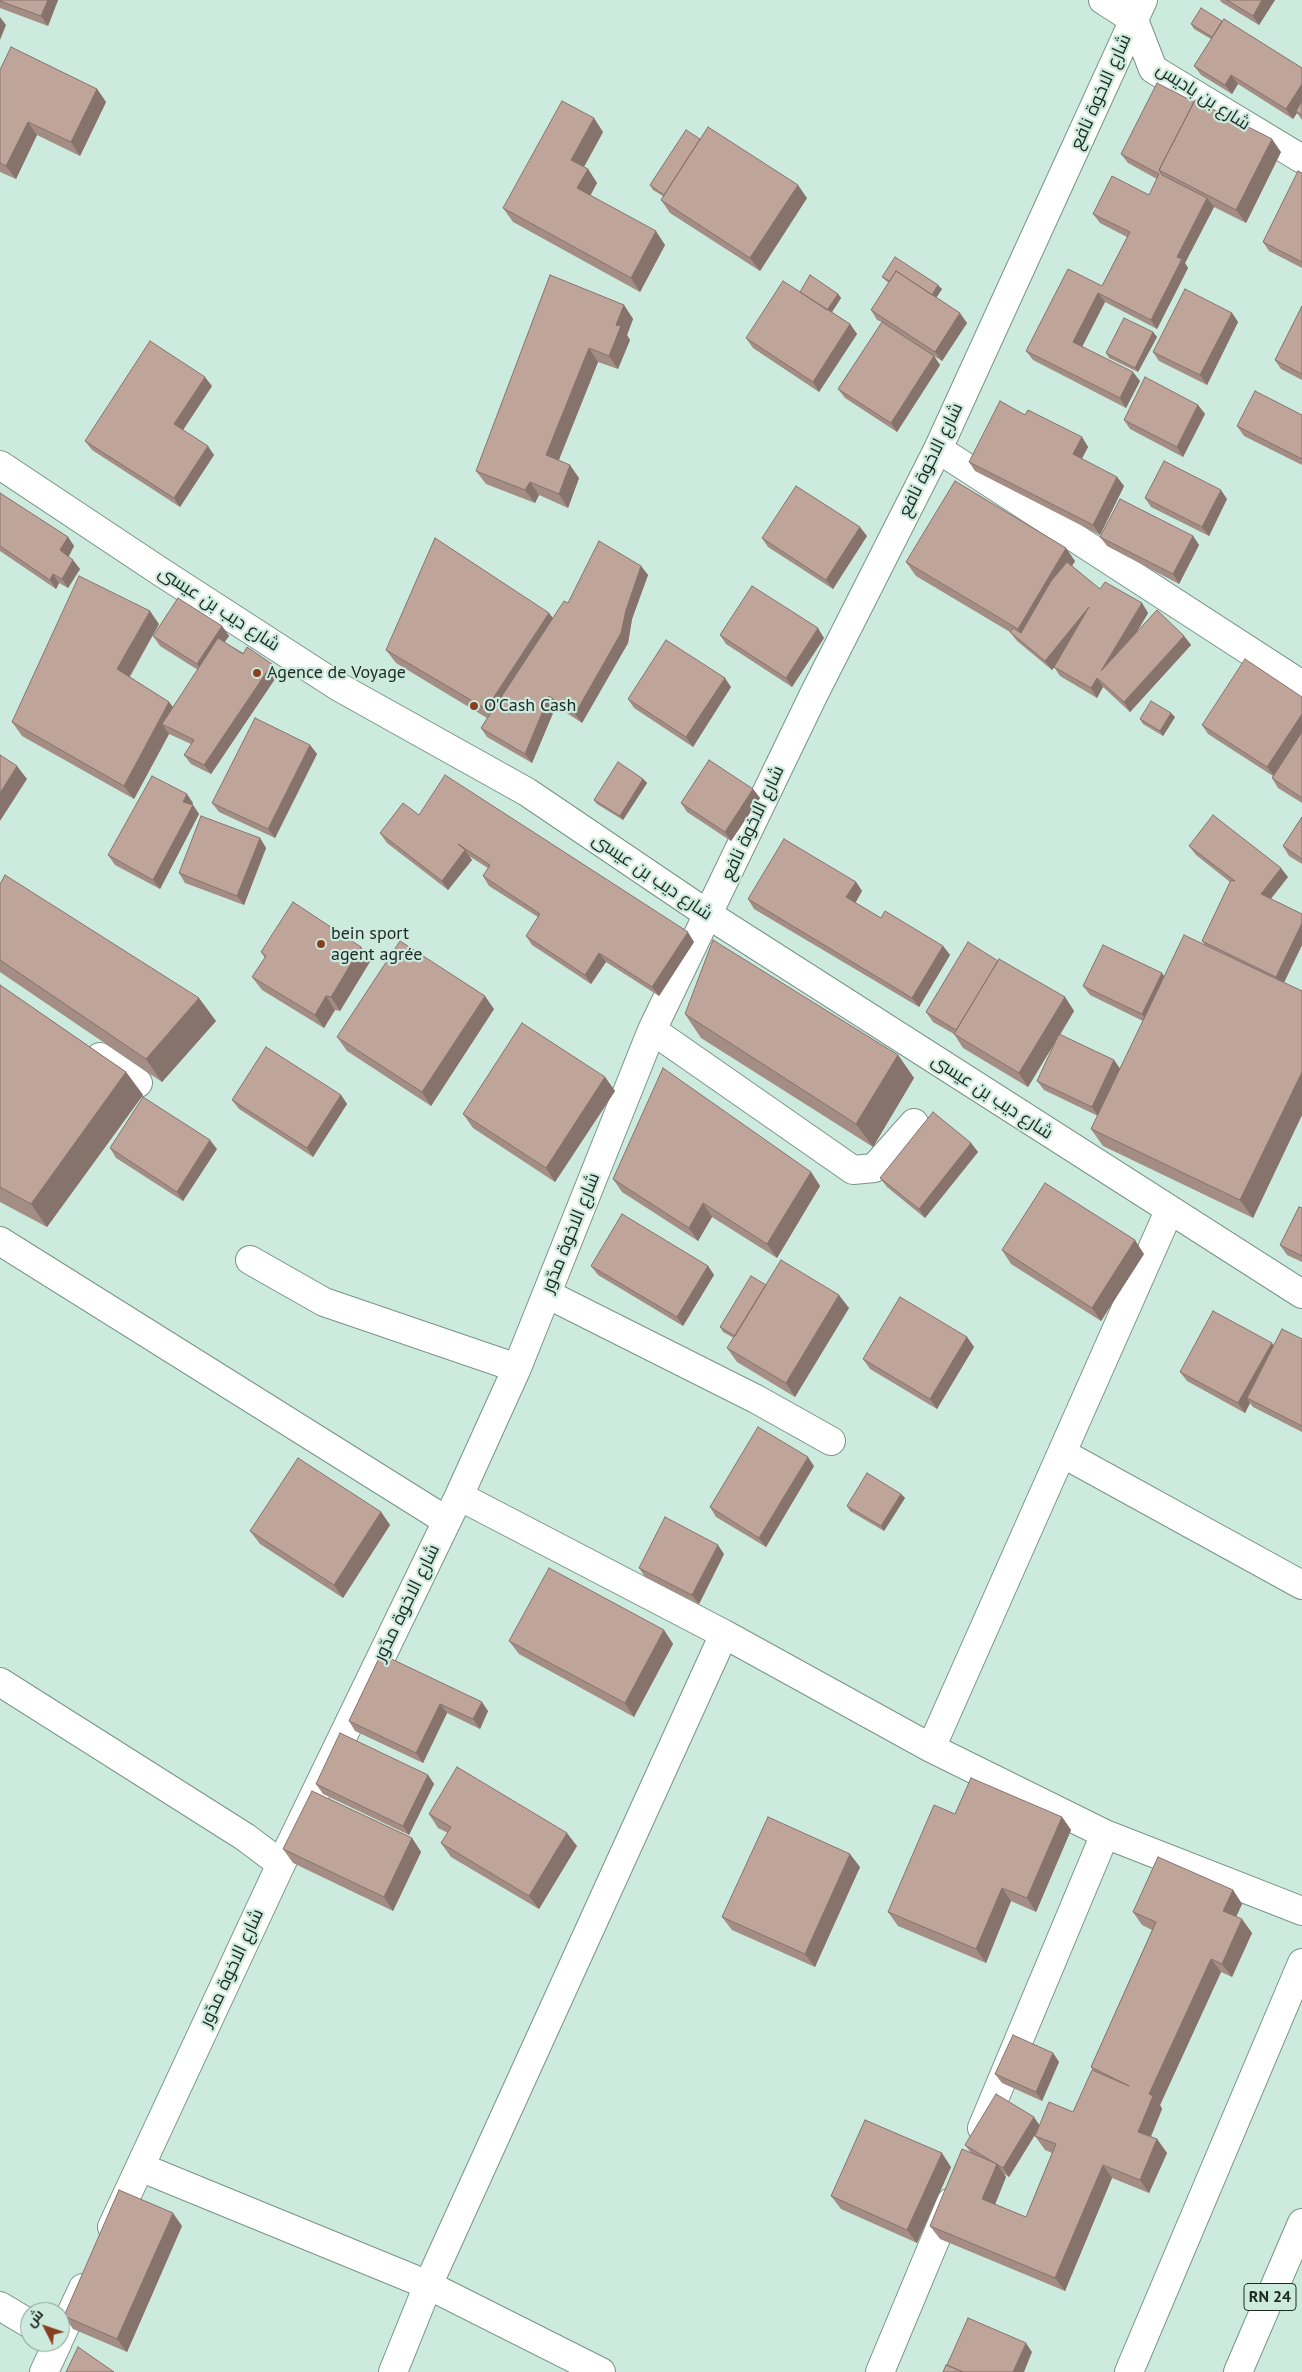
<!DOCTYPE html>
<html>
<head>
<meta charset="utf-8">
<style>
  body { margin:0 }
  #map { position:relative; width:1302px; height:2372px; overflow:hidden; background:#cdeadf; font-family:"PT Sans",Cairo,sans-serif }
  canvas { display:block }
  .north { position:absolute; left:20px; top:2302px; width:50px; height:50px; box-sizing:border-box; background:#cdeadf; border:1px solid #879d94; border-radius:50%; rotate:311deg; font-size:14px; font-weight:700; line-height:20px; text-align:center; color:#1e2924 }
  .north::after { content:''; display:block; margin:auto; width:18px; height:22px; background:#873f1e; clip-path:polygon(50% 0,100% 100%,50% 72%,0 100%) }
</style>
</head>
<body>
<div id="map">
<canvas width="1302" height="2372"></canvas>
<div class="north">ش</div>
</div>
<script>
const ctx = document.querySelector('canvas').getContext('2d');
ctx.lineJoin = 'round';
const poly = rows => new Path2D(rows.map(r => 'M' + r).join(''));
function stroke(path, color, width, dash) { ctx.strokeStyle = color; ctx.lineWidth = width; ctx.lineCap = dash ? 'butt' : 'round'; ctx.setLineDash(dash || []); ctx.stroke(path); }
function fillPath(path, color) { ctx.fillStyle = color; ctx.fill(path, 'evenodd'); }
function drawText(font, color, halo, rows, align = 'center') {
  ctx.font = font + ' "PT Sans",Cairo,sans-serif'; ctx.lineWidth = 4.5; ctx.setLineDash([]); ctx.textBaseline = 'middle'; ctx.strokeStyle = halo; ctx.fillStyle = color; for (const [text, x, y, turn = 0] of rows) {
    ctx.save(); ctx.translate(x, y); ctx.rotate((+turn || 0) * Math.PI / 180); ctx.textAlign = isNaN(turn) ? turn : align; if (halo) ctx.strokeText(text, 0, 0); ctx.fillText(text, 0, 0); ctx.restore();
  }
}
const street = poly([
  [1103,0,1134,20,1153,69,1302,159],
  [938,449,1302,685],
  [652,1030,853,1170,874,1168,914,1123],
  [100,1057,138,1083],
  [0,1241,447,1521],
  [250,1260,324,1302,517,1368],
  [547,1294,756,1399,831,1441],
  [1062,1453,1302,1585],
  [459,1496,724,1634,931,1748,1105,1834,1302,1911],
  [0,1682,245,1837,281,1864],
  [931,1748,1169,1211],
  [982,2128,1105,1834],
  [140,2167,428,2285,601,2372],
  [112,2227,281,1864,459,1496,517,1368,652,1030,813,696,938,449,1143,0],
  [0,2306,30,2324],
  [60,2337,83,2288],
  [44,2372,58,2342],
  [393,2372,428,2285,724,1634],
  [880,2372,951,2202],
  [1129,2372,1302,1963]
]);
const secondary = poly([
  [0,465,161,572,339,687,527,792,709,915,1302,1294]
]);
const highway = poly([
  [1238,2372,1302,2223]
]);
stroke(street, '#789489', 30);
stroke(secondary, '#789489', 30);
stroke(highway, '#789489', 30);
stroke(street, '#fff', 28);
stroke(secondary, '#fff', 28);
stroke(highway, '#fff', 28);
fillPath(poly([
  [0,0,58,0,48,26,0,8],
  [1220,0,1275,0,1259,25,1221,2],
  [1222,21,1302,68,1302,120,1297,113,1293,119,1238,84,1232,94,1201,75,1194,66,1211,39,1194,29,1191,24],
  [0,70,97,89,106,102,80,156,37,135,16,179,0,172],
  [603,132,584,167,588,169,597,183,590,195,665,245,640,292,513,222,503,208],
  [700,139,807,198,760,271,670,213,661,200,663,196,653,190,650,185],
  [1281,152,1246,223,1214,207,1185,263,1188,268,1157,329,1105,302,1082,346,1140,381,1126,408,1033,360,1026,351,1102,286,1127,237,1100,223,1093,214,1149,195,1157,179,1128,163,1121,154],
  [1302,173,1302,268,1269,251,1263,242],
  [882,277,942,289,936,298,967,323,942,361,934,356,940,365,897,432,845,398,838,389,882,322,877,320,871,310,889,283,886,281],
  [800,292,838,294,841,298,832,312,850,324,857,334,819,392,753,348,746,338],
  [624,305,633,319,627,335,630,340,618,369,598,362,559,460,579,478,568,508,539,495,535,503,486,484,476,471],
  [1302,306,1302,380,1281,369,1275,360],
  [1232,313,1238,322,1207,385,1159,361,1153,352],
  [1153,332,1157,337,1138,372,1109,358,1106,353],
  [212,386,183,430,214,455,180,507,92,450,85,441],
  [1198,405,1205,414,1183,457,1130,429,1124,420],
  [1025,415,1082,437,1088,447,1082,459,1117,477,1124,486,1100,535,975,471,969,462],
  [1302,415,1302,465,1244,436,1237,426],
  [0,493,68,537,74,546,68,556,80,569,68,588,59,583,56,589,0,551],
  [1145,498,1227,499,1209,536,1151,507],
  [867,536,833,589,768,547,762,538],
  [1193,536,1199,545,1179,584,1107,546,1100,537],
  [1075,561,1072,566,1100,589,1142,603,1148,613,1136,633,1184,636,1191,645,1130,712,1103,687,1097,698,1060,676,1054,667,1052,670,1017,641,1010,632,916,576,906,562],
  [641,566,648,575,632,619,628,643,582,723,556,706,532,763,487,737,481,728,487,718,396,663,386,650,549,613,553,618,568,603],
  [159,624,130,677,169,702,173,707,198,670,160,646,153,636,222,626,229,636,224,642,279,673,211,774,191,764,184,755,191,744,169,734,134,799,22,736,12,722],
  [720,635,824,638,792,687,726,644],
  [731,687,693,747,634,708,628,699],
  [1302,697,1302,803,1278,788,1272,778,1273,776,1208,734,1202,725],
  [1175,717,1163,736,1143,724,1140,719],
  [310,745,317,754,275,838,219,812,212,803],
  [643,779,647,783,623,820,597,804,594,800],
  [753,789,760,798,731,841,687,812,681,803],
  [193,803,192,804,199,814,160,889,115,865,108,855],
  [419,815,694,942,659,996,606,962,591,984,532,945,526,936,538,917,489,886,483,876,488,868,469,856,472,860,448,890,387,843,380,833],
  [1302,817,1302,864,1289,856,1283,846],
  [260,838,266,848,244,905,185,883,179,873],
  [1189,846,1288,877,1271,899,1302,914,1302,945,1284,983,1301,991,1302,989,1302,1115,1253,1218,1103,1146,1091,1129,1098,1116,1044,1090,1037,1081,1057,1039,1028,1087,963,1048,954,1034,933,1022,926,1012,998,961,1065,997,1074,1011,1060,1035,1114,1060,1120,1069,1143,1021,1090,995,1083,986,1162,973,1164,977,1205,945,1202,941,1230,882,1196,855],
  [856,882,862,891,855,903,881,918,943,946,950,955,919,1007,754,909,748,899],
  [0,884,216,1021,162,1082,0,972],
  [361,947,371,960,340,1011,335,1010,324,1028,262,990,252,977,265,958,261,952],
  [0,985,126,1072,143,1095,47,1227,0,1202],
  [494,1009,431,1106,347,1051,337,1037],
  [685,1014,898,1055,914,1078,873,1147,701,1038],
  [605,1077,615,1091,555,1182,473,1128,463,1114],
  [341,1095,347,1104,313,1157,239,1109,232,1100],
  [971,1143,978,1152,925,1218,887,1187,880,1178],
  [110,1148,217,1149,183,1201,116,1158],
  [811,1172,820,1186,777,1258,712,1217,698,1241,622,1192,613,1179],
  [1302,1208,1302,1262,1287,1255,1280,1245],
  [1002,1250,1144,1254,1101,1321,1011,1264],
  [591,1266,708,1266,714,1275,683,1326,598,1275],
  [766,1285,849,1308,795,1397,737,1362,727,1348,734,1338,723,1332,720,1327],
  [967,1337,974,1347,937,1409,870,1369,863,1359],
  [1302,1339,1302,1432,1253,1407,1250,1403,1245,1413,1187,1381,1180,1372,1274,1345],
  [814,1466,766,1547,716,1517,710,1507],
  [901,1494,905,1498,884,1531,850,1511,847,1506],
  [381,1512,390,1525,343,1598,260,1544,250,1531],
  [724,1554,699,1604,645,1577,639,1568],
  [664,1630,673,1644,634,1717,519,1654,509,1641],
  [381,1654,488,1711,480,1729,447,1713,423,1763,355,1731,349,1721],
  [428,1775,434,1784,409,1835,323,1794,316,1784],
  [429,1814,577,1846,539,1909,451,1857,441,1843,448,1833,438,1828],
  [955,1814,1062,1817,1071,1830,1036,1912,1011,1901,986,1963,898,1926,888,1912],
  [412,1838,421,1852,393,1911,293,1863,283,1849],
  [860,1867,815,1967,732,1930,722,1917],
  [1233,1890,1242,1904,1236,1916,1252,1933,1232,1977,1221,1972,1160,2105,1162,2109,1151,2137,1157,2139,1167,2153,1149,2193,1112,2178,1065,2291,940,2239,930,2226,971,2153,965,2145,1040,2125,1073,2112,1093,2071,1091,2067,1152,1930,1142,1925,1133,1912],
  [1037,2132,1035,2136,1045,2150,1052,2153,1026,2217,995,2204,1006,2177,1004,2174,1009,2177],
  [1053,2053,1059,2062,1042,2101,1002,2083,995,2074],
  [951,2167,917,2243,841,2209,831,2196],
  [182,2226,127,2352,73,2329,64,2316]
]), '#a48d84');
fillPath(poly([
  [48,0,58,0,48,26,41,16],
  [1262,0,1275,0,1259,25,1253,16],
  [0,17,6,25,0,40],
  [1231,75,1238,84,1232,94,1225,85],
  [1302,84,1302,104,1296,111,1297,113,1293,119,1286,109],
  [97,89,106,102,80,156,71,142],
  [594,118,603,132,580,174,571,160],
  [28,122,37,135,16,179,6,166],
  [1272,139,1281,152,1246,223,1236,210],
  [588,169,597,183,587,202,577,188],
  [798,185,807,198,760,271,750,258],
  [1207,198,1214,207,1185,263,1188,268,1157,329,1151,320,1177,257],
  [656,231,665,245,640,292,631,278],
  [938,285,942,289,934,301,931,296],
  [1098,293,1105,302,1080,351,1073,342],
  [838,294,841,298,830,315,827,310],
  [624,305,633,319,627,335,630,340,618,369,609,356,616,325],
  [960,313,967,323,942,361,935,352],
  [1232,313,1238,322,1207,385,1200,375],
  [850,324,857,334,819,392,813,382],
  [1153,332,1157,337,1138,372,1135,368],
  [589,348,598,362,555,469,546,455],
  [934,356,940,365,897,432,891,423],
  [1133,372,1140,381,1126,408,1120,398],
  [205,377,212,386,181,433,174,424],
  [1198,405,1205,414,1183,457,1177,447],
  [1082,437,1088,447,1079,463,1073,454],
  [208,446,214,455,180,507,174,498],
  [570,465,579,478,568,508,559,494],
  [1117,477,1124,486,1100,535,1093,525],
  [530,482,539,495,535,503,525,490],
  [1221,490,1227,499,1209,536,1202,527],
  [860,527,867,536,833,589,826,580],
  [1193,536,1199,545,1179,584,1173,574],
  [68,537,74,546,67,560,60,550],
  [1066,548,1075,561,1027,642,1018,629],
  [73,560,80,569,68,588,62,579],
  [641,566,648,575,632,619,628,643,582,723,575,714,626,610],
  [53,574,59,583,56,589,50,580],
  [1142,603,1148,613,1108,681,1101,671],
  [1089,607,1095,616,1052,670,1045,661],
  [150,611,159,624,126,682,117,669],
  [549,613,559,627,496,723,486,709],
  [222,626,229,636,203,673,197,664],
  [818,628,824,638,792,687,786,678],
  [1184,636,1191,645,1130,712,1124,702],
  [272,664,279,673,211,774,204,765],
  [725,678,731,687,693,747,686,737],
  [1097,678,1103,687,1097,698,1091,688],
  [549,696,556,706,532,763,525,754],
  [169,702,179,715,162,724,169,734,134,799,124,786],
  [1171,713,1175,717,1163,736,1160,731],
  [1302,714,1302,733,1274,776,1267,767],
  [310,745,317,754,275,838,268,829],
  [17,766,27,779,0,821,0,793],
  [643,779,647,783,623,820,620,816],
  [753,789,760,798,731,841,725,832],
  [187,794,193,803,189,811,183,802],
  [193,805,199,814,160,889,153,880],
  [260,838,266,848,244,905,237,896],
  [465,850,472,860,448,890,442,881],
  [1281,868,1288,877,1267,903,1261,894],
  [856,882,862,891,853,907,846,897],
  [1302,923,1302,945,1282,986,1276,977],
  [688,932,694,942,659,996,652,987],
  [943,946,950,955,919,1007,912,998],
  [361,947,371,960,340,1011,331,997],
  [599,953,606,962,591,984,585,975],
  [1162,973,1168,982,1149,1023,1142,1014],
  [326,996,335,1010,324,1028,315,1015],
  [485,996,494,1009,431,1106,422,1092],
  [1065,997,1074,1011,1028,1087,1019,1073],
  [199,998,216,1021,162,1082,146,1059],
  [898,1055,914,1078,873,1147,856,1124],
  [1114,1060,1121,1070,1098,1116,1092,1107],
  [126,1072,143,1095,47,1227,31,1204],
  [1302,1072,1302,1115,1253,1218,1240,1200],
  [605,1077,615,1091,555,1182,546,1168],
  [341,1095,347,1104,313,1157,307,1148],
  [210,1140,217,1149,183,1201,177,1192],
  [971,1143,978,1152,925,1218,919,1209],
  [811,1172,820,1186,777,1258,767,1244],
  [703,1203,712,1217,698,1241,689,1228],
  [1135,1240,1144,1254,1101,1321,1092,1308],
  [708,1266,714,1275,683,1326,677,1317],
  [839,1295,849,1308,795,1397,786,1383],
  [967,1337,974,1347,937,1409,930,1399],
  [1272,1343,1278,1352,1247,1398,1250,1403,1245,1413,1238,1403],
  [808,1457,814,1466,766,1547,759,1538],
  [901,1494,905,1498,884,1531,881,1526],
  [381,1512,390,1525,343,1598,334,1585],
  [718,1545,724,1554,699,1604,692,1595],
  [664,1630,673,1644,634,1717,625,1703],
  [482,1702,488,1711,480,1729,473,1719],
  [440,1704,447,1713,423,1763,416,1753],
  [428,1775,434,1784,409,1835,403,1826],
  [1062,1817,1071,1830,1036,1912,1027,1898],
  [567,1833,577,1846,539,1909,529,1896],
  [412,1838,421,1852,393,1911,384,1897],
  [850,1854,860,1867,815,1967,805,1954],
  [1002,1888,1011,1901,986,1963,976,1949],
  [1233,1890,1242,1904,1233,1924,1223,1911],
  [1242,1919,1252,1933,1232,1977,1222,1964],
  [1211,1959,1221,1972,1160,2105,1162,2109,1147,2145,1138,2132,1149,2094],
  [1053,2053,1059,2062,1042,2101,1036,2092],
  [1034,2117,1040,2126,1009,2177,1003,2168],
  [1157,2139,1167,2153,1149,2193,1140,2180],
  [942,2153,951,2167,917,2243,907,2230],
  [997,2164,1006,2177,992,2212,982,2199],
  [1103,2165,1112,2178,1065,2291,1055,2278],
  [173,2213,182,2226,127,2352,117,2339],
  [1026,2343,1032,2352,1024,2372,1013,2372]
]), '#86736c');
const building = poly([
  [0,0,48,0,41,16,0,1,0,0],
  [1227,0,1262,0,1253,16,1227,0],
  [1201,8,1222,21,1212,37,1191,24,1201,8],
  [1224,19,1302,68,1302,84,1286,109,1231,75,1225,85,1194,66,1224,19],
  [11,47,97,89,71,142,28,122,6,166,0,163,0,70,11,47],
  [1157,83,1194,102,1159,170,1162,175,1207,198,1177,257,1182,259,1151,320,1098,293,1073,342,1133,372,1120,398,1026,351,1068,269,1102,286,1130,232,1093,214,1112,176,1149,195,1159,174,1121,154,1157,83],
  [1195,100,1272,139,1236,210,1159,170,1195,100],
  [562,101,594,118,571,160,588,169,577,188,656,231,631,278,503,208,562,101],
  [1302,101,1302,115,1296,111,1302,101],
  [708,127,798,185,750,258,661,200,708,127],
  [686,130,700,139,664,195,650,185,686,130],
  [1298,171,1302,173,1302,262,1263,242,1298,171],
  [895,257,938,285,932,295,896,271,890,281,882,277,895,257],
  [896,271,960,313,935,352,871,310,896,271],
  [550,275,624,305,616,325,621,326,609,356,589,348,546,455,570,465,559,494,530,482,525,490,476,471,550,275],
  [810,275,838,294,827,310,800,292,810,275],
  [783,281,850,324,813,382,746,338,783,281],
  [1185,289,1232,313,1200,375,1153,352,1185,289],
  [1302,306,1302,374,1275,360,1302,306],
  [1124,318,1153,332,1135,368,1106,353,1124,318],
  [882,322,934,356,891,423,838,389,882,322],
  [150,341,205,377,174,424,208,446,174,498,85,441,150,341],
  [1145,377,1198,405,1177,447,1124,420,1145,377],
  [1255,391,1302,415,1302,459,1237,426,1255,391],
  [1000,401,1025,415,1028,410,1082,437,1073,454,1117,477,1093,525,969,462,1000,401],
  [1164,461,1221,490,1202,527,1145,498,1164,461],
  [955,481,1066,548,1018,629,906,562,955,481],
  [796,486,860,527,826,580,762,538,796,486],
  [0,493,68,537,60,550,73,560,62,579,53,574,50,580,0,546,0,493],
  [1120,499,1193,536,1173,574,1100,537,1120,499],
  [435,538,549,613,486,709,386,650,435,538],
  [599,541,641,566,626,610,621,633,575,714,549,696,525,754,481,728,564,601,568,603,599,541],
  [1067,562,1100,589,1105,582,1142,603,1101,671,1157,610,1184,636,1124,702,1097,678,1091,688,1054,667,1089,607,1045,661,1010,632,1013,628,1021,633,1051,581,1067,562],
  [79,576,150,611,117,669,169,702,124,786,12,722,79,576],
  [752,586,818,628,786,678,720,635,752,586],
  [178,598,222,626,197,664,153,636,178,598],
  [218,638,243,654,247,647,272,664,204,765,184,755,194,740,162,724,218,638],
  [666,640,725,678,686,737,628,699,666,640],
  [1245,659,1302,697,1302,714,1267,767,1202,725,1245,659],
  [1151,701,1171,713,1160,731,1140,719,1151,701],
  [255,718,310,745,268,829,212,803,255,718],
  [1302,732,1302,798,1272,778,1302,732],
  [0,755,17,766,0,793,0,755],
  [709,760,753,789,725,832,681,803,709,760],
  [618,762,643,779,620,816,594,800,618,762],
  [445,775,688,932,652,987,599,953,585,975,526,936,540,914,483,876,490,865,458,844,465,850,442,881,380,833,403,803,419,815,445,775],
  [152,776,187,794,183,802,193,805,153,880,108,855,152,776],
  [1213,815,1281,868,1261,894,1302,914,1302,923,1276,977,1202,941,1231,880,1235,881,1189,846,1213,815],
  [201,816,260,838,237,896,179,873,201,816],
  [1302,817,1302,859,1283,846,1302,817],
  [784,839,856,882,846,897,881,918,885,911,943,946,912,998,748,899,784,839],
  [5,875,199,998,146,1059,0,960,0,884,5,875],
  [293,902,361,947,331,997,326,996,315,1015,252,977,266,956,261,952,293,902],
  [1184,935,1302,991,1302,1072,1240,1200,1091,1129,1184,935],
  [713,940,898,1055,856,1124,685,1014,713,940],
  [400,941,485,996,422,1092,337,1037,400,941],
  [968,942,998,961,956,1030,926,1012,968,942],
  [1103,945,1162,973,1142,1014,1083,986,1103,945],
  [999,959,1065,997,1019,1073,954,1034,999,959],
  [0,985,126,1072,31,1204,0,1187,0,985],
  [522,1023,605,1077,546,1168,463,1114,522,1023],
  [1059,1034,1114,1060,1092,1107,1037,1081,1059,1034],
  [266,1047,341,1095,307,1148,232,1100,266,1047],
  [663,1068,811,1172,767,1244,703,1203,689,1228,613,1179,663,1068],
  [143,1097,210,1140,177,1192,110,1148,143,1097],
  [933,1112,971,1143,919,1209,880,1178,933,1112],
  [1045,1183,1135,1240,1092,1308,1002,1250,1045,1183],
  [1299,1207,1302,1208,1302,1256,1280,1245,1299,1207],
  [622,1214,708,1266,677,1317,591,1266,622,1214],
  [781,1260,839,1295,786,1383,727,1348,781,1260],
  [751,1276,766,1285,735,1336,720,1327,751,1276],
  [900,1297,967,1337,930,1399,863,1359,900,1297],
  [1213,1311,1272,1343,1238,1403,1180,1372,1213,1311],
  [1282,1329,1302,1339,1302,1426,1247,1398,1282,1329],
  [758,1427,808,1457,759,1538,710,1507,758,1427],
  [298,1458,381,1512,334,1585,250,1531,298,1458],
  [867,1473,901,1494,881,1526,847,1506,867,1473],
  [665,1517,718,1545,692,1595,639,1568,665,1517],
  [549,1568,664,1630,625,1703,509,1641,549,1568],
  [381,1654,482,1702,473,1719,440,1704,416,1753,349,1721,381,1654],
  [340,1733,428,1775,403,1826,316,1784,340,1733],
  [457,1767,567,1833,529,1896,441,1843,451,1827,429,1814,457,1767],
  [971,1778,1062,1817,1027,1898,1002,1888,976,1949,888,1912,934,1805,955,1814,971,1778],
  [312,1791,412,1838,384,1897,283,1849,312,1791],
  [768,1817,850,1854,805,1954,722,1917,768,1817],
  [1158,1857,1233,1890,1223,1911,1242,1919,1222,1964,1211,1959,1149,2094,1153,2096,1138,2132,1157,2139,1140,2180,1103,2165,1055,2278,930,2226,962,2149,997,2164,982,2199,1026,2217,1056,2144,1035,2136,1049,2102,1073,2112,1092,2070,1129,2086,1091,2067,1156,1922,1133,1912,1158,1857],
  [1013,2035,1053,2053,1036,2092,995,2074,1013,2035],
  [996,2094,1034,2117,1003,2168,965,2145,996,2094],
  [865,2120,942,2153,907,2230,831,2196,865,2120],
  [119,2190,173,2213,117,2339,64,2316,119,2190],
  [968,2318,1026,2343,1013,2372,963,2372,947,2365,968,2318],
  [78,2347,114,2372,66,2372,78,2347],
  [946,2365,963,2372,943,2372,946,2365]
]);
fillPath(building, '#bfa49a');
stroke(building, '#86736c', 1);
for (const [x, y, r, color] of [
  [257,673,5,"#873f1e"],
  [474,706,5,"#873f1e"],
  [321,944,5,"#873f1e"]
]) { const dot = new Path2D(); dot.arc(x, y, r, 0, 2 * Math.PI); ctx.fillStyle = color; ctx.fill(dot); stroke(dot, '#cdeadf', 2); }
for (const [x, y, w] of [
  [1270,2297,52]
]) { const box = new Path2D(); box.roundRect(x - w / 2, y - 13.5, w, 27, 4); ctx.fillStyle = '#cdeadf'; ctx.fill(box); stroke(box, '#1e2924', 1); }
drawText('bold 16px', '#1e2924', null, [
  ["RN 24",1270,2297]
]);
drawText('18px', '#1e2924', '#cdeadf', [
  ["شارع الاخوة نافع",1101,92,-66],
  ["شارع بن باديس",1203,97,33],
  ["شارع الاخوة نافع",931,460,-64],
  ["شارع ديب بن عيسى",219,609,33],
  ["شارع الاخوة نافع",753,823,-65],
  ["شارع ديب بن عيسى",652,877,34],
  ["شارع ديب بن عيسى",992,1097,33],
  ["شارع الاخوة مدّور",571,1233,-68],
  ["شارع الاخوة مدّور",407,1603,-64],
  ["شارع الاخوة مدّور",232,1968,-65]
]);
drawText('18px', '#1e2924', '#cdeadf', [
  ["Agence de Voyage",267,673],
  ["O'Cash Cash",484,706],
  ["bein sport",331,934],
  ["agent agrée",331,955]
], 'left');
</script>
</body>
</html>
